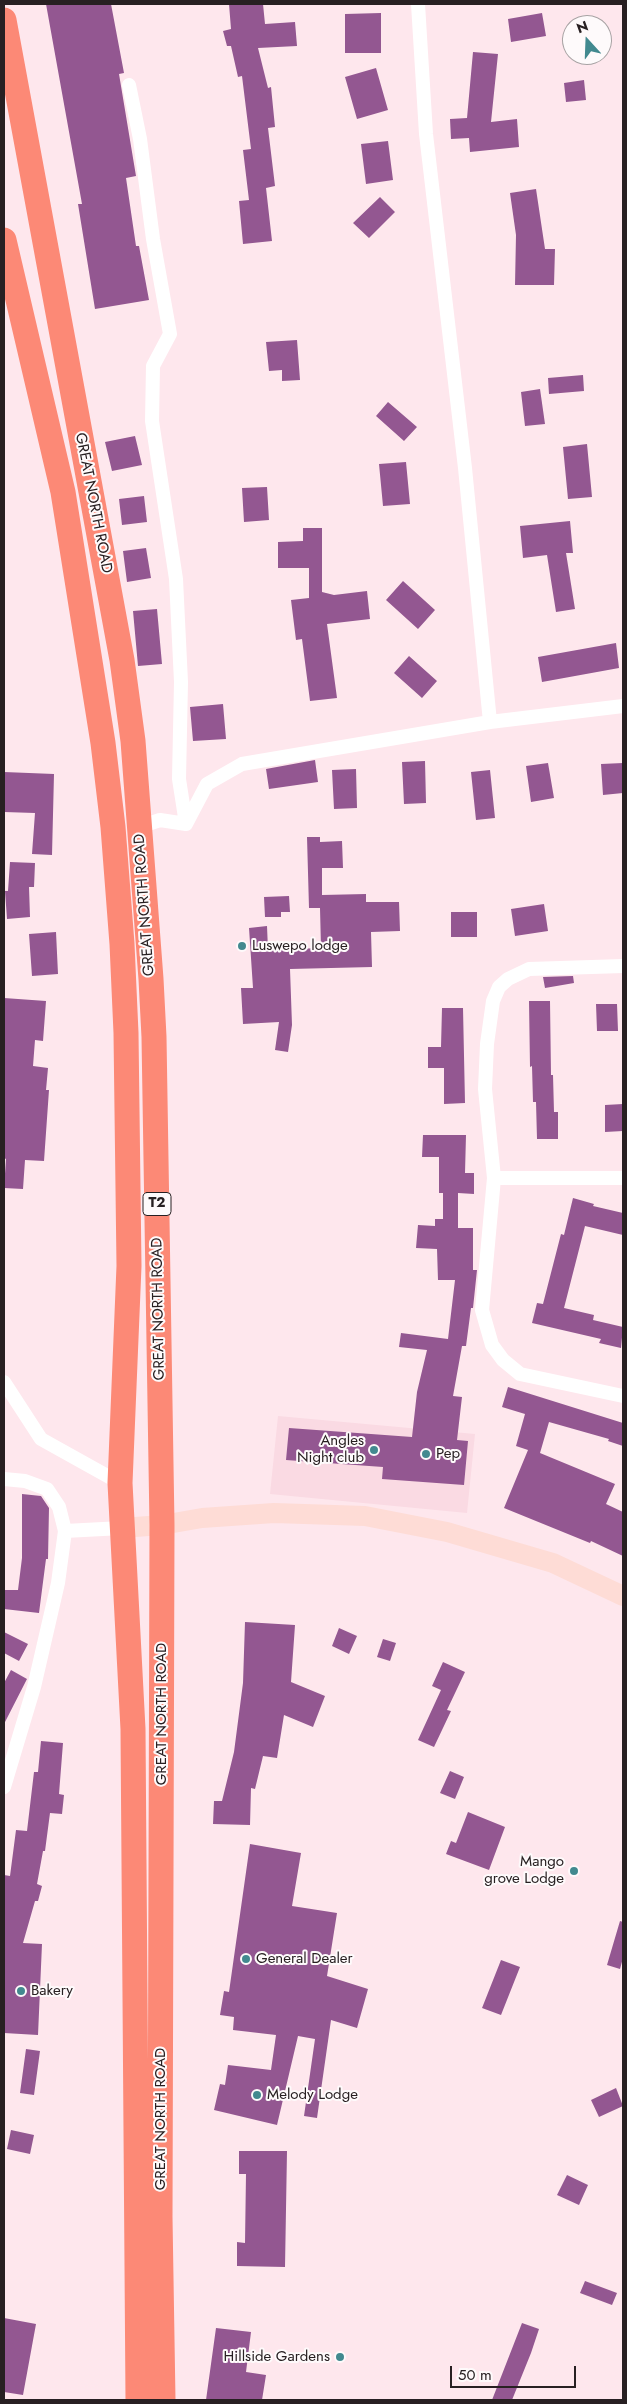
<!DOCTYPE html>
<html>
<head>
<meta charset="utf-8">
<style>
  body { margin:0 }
  #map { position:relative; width:627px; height:2404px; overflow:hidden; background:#fee7ed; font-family:Jost,sans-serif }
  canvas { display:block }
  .frame { position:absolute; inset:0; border:5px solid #282022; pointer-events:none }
  .north { position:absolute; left:562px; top:15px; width:50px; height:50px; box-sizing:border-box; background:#fefafb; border:1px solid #a8a3a4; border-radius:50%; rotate:340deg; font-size:14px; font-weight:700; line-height:20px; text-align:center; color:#282022 }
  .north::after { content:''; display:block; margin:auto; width:18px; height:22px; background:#42898f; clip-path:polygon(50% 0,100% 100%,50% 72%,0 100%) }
  .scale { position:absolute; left:450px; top:2366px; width:126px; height:22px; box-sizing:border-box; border:2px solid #282022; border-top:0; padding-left:6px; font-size:15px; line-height:18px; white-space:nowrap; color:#282022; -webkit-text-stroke:4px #fefafb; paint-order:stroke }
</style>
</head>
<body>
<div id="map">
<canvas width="627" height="2404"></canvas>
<div class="frame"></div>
<div class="north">N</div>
<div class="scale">50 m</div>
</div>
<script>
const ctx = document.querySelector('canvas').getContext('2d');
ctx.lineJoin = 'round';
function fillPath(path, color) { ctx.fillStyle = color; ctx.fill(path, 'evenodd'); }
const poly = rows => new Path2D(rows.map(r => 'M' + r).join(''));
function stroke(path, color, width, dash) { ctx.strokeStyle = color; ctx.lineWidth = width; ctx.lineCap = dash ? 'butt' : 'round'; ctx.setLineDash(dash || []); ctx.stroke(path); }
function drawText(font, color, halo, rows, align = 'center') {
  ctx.font = font + ' Jost,sans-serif'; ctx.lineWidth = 4; ctx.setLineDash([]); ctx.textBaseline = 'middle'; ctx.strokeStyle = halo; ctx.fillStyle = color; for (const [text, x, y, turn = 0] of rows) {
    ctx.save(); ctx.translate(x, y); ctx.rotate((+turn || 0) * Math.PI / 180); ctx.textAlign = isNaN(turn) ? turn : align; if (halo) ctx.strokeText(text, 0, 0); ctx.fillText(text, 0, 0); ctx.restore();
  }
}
fillPath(poly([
  [278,1416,475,1434,467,1513,270,1494]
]), '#fadae3');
fillPath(poly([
  [46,4,111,4,124,73,119,74,136,176,126,178,136,246,139,246,149,300,95,309,78,204,82,204],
  [229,4,263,4,265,24,295,22,297,46,258,48,268,88,271,87,275,127,268,128,275,186,266,188,272,241,243,244,239,201,249,200,243,150,251,149,242,76,238,77,231,46,227,46,223,31,231,29],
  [381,13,381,53,345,53,345,14],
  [542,13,546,36,511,42,508,19],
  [473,52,498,54,491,122,517,119,519,147,470,152,469,138,451,139,450,119,467,118],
  [376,68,388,110,357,119,345,77],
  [584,80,586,100,566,102,564,83],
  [388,141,393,180,366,184,361,144],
  [536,189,545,249,555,249,554,285,515,285,516,235,510,193],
  [380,197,395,212,369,238,353,223],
  [297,340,300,380,282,381,282,370,269,371,266,342],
  [583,375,584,391,549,394,548,378],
  [540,389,545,424,525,426,521,392],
  [388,402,417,427,404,441,376,416],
  [135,436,142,465,112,471,105,442],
  [587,444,592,497,568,499,563,447],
  [406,462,410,504,383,506,379,464],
  [267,487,269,520,244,522,242,488],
  [144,496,147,522,122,525,119,499],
  [570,521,573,553,566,553,575,609,556,612,547,555,523,558,520,526],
  [303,528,322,528,322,592,334,595,367,591,370,619,327,624,337,698,310,701,302,639,296,640,291,600,309,598,309,568,278,568,278,542,303,541],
  [146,548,151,578,127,582,123,551],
  [403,581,435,610,418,629,386,600],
  [157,609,162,664,138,666,133,611],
  [616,643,619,668,542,682,538,657],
  [409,656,437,681,422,698,394,673],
  [223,704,226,739,193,741,190,707],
  [315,760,318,782,269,789,266,769],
  [425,761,426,803,404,804,402,762],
  [548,763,554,798,531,802,526,766],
  [623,763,623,793,603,795,601,764],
  [356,769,357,808,334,809,332,770],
  [490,770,495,818,476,820,471,772],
  [4,772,54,774,52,855,32,854,35,813,4,812],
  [307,837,320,837,320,842,342,841,343,868,322,868,322,895,366,894,366,902,399,902,400,931,371,932,372,967,290,969,292,1025,288,1052,275,1050,279,1022,243,1024,241,988,253,988,249,928,267,926,268,950,321,948,320,908,309,908],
  [10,862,35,863,34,887,29,887,30,917,7,919,5,891,8,891],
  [289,896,290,912,281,912,281,917,265,917,264,897],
  [544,904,548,931,515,936,511,909],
  [451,912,477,912,477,937,451,937],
  [56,932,58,974,32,976,29,934],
  [573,976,574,983,545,988,543,977],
  [4,998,46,1001,43,1041,35,1040,33,1066,48,1068,46,1090,49,1090,44,1161,25,1160,23,1189,4,1188,6,1159,4,1158],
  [529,1001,550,1001,551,1075,553,1075,554,1112,558,1112,558,1139,537,1139,536,1102,533,1102,532,1066,530,1067],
  [596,1004,617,1004,618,1031,597,1031],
  [442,1008,463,1008,465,1103,444,1104,444,1068,428,1068,428,1047,441,1047],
  [623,1104,623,1131,605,1132,605,1105],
  [423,1135,466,1135,465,1173,474,1173,474,1194,458,1193,458,1228,473,1228,473,1270,477,1270,473,1308,471,1308,466,1346,462,1346,453,1396,462,1397,457,1440,468,1441,464,1485,382,1479,383,1467,286,1460,289,1428,412,1437,417,1392,427,1350,399,1347,401,1333,448,1339,455,1280,438,1280,437,1249,416,1248,418,1225,435,1226,435,1219,443,1219,443,1193,439,1193,439,1157,422,1157],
  [573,1198,594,1204,593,1206,623,1213,623,1235,585,1226,564,1308,594,1315,593,1320,623,1327,621,1348,599,1343,601,1339,532,1323,537,1303,543,1304,561,1234,564,1235],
  [508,1387,623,1423,623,1446,608,1441,609,1439,549,1422,540,1453,615,1484,606,1504,623,1512,623,1556,591,1541,590,1543,504,1508,528,1450,516,1446,525,1414,502,1407],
  [22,1494,41,1496,49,1508,48,1559,46,1559,39,1613,4,1609,4,1590,18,1590,22,1558],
  [245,1622,295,1625,291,1682,325,1696,313,1727,284,1715,277,1758,263,1756,255,1789,251,1788,250,1825,213,1824,214,1801,222,1801,234,1752,243,1683],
  [339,1628,357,1636,349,1654,332,1646],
  [4,1632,28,1644,19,1661,4,1653],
  [383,1639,396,1643,390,1661,377,1657],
  [443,1662,465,1672,447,1710,451,1711,434,1747,418,1740,441,1690,432,1686],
  [11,1670,27,1679,4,1724,4,1683],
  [41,1741,63,1743,59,1794,64,1795,62,1814,50,1813,45,1851,43,1851,37,1884,42,1886,38,1901,35,1901,23,1943,42,1944,38,2035,4,2033,4,1875,10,1876,16,1830,27,1831,34,1772,38,1772],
  [450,1771,464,1777,455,1799,440,1793],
  [468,1812,505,1827,489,1870,446,1854,451,1841,456,1843],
  [250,1844,301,1853,292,1906,337,1913,327,1976,368,1989,357,2028,331,2020,317,2118,304,2116,315,2039,298,2036,277,2125,214,2110,220,2084,225,2085,228,2065,271,2070,276,2035,233,2030,234,2017,220,2015,224,1991,229,1992],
  [620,1921,623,1922,623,1958,620,1969,607,1965],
  [501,1960,520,1967,501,2015,482,2008],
  [26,2049,40,2051,34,2095,20,2093],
  [616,2088,623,2106,599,2117,591,2100],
  [11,2130,34,2135,30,2154,7,2149],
  [239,2151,287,2151,285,2267,237,2266,237,2242,245,2243,246,2174,239,2174],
  [567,2175,588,2185,579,2205,557,2195],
  [585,2281,617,2293,612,2305,580,2293],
  [4,2318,36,2324,23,2395,4,2392],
  [522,2323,539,2329,531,2353,512,2400,492,2400],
  [216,2328,251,2332,246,2372,266,2375,262,2400,206,2400]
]), '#935791');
stroke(poly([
  [418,4,426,134,465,468,490,722],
  [129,85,140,139,153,239,170,334,153,366,152,421,176,579,181,682,179,779,186,824],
  [139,827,160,820,186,824,207,784,242,764,490,722,623,706],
  [623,966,529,969,508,979,499,987,493,1001,487,1044,485,1089,494,1178,482,1310,492,1345,503,1360,520,1374,623,1396],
  [494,1178,623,1178],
  [4,1382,41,1439,120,1483],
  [4,1479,25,1481,47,1489,59,1507,65,1531],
  [4,1787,34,1687,58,1583,65,1531,122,1528]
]), '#fff', 14);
stroke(poly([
  [122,1528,162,1525,202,1518,274,1513,365,1516,447,1532,553,1563,623,1596]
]), '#fedcd6', 20);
stroke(poly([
  [4,20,122,660,133,741,151,979,154,1037,162,1525,160,2217,163,2400],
  [4,240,63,492,103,743,113,827,122,944,126,1033,129,1266,120,1483,133,1729,138,2400]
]), '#fc8976', 25);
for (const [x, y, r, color] of [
  [242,946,5,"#42898f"],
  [374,1450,5,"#42898f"],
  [426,1454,5,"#42898f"],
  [574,1871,5,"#42898f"],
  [246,1959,5,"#42898f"],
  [21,1991,5,"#42898f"],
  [257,2095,5,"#42898f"],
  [340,2357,5,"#42898f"]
]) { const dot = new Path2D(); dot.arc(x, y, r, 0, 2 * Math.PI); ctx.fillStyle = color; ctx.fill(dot); stroke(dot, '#fefafb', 2); }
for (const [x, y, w] of [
  [157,1204,28]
]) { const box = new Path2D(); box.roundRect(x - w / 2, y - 11.5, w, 23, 4); ctx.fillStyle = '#fefafb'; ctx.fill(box); stroke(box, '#282022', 1); }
drawText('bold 14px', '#282022', null, [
  ["T2",157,1204]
]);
drawText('15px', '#282022', '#fefafb', [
  ["GREAT NORTH ROAD",93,503,79],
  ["GREAT NORTH ROAD",145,905,-94],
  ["GREAT NORTH ROAD",159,1309,-91],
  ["GREAT NORTH ROAD",162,1714,-90],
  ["GREAT NORTH ROAD",161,2119,-90]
]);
drawText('15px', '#282022', '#fefafb', [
  ["Luswepo lodge",252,946],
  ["Angles",364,1441,"right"],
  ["Night club",364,1458,"right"],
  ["Pep",436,1454],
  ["Mango",564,1862,"right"],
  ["grove Lodge",564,1879,"right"],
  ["General Dealer",256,1959],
  ["Bakery",31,1991],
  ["Melody Lodge",267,2095],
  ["Hillside Gardens",330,2357,"right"]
], 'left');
</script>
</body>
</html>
